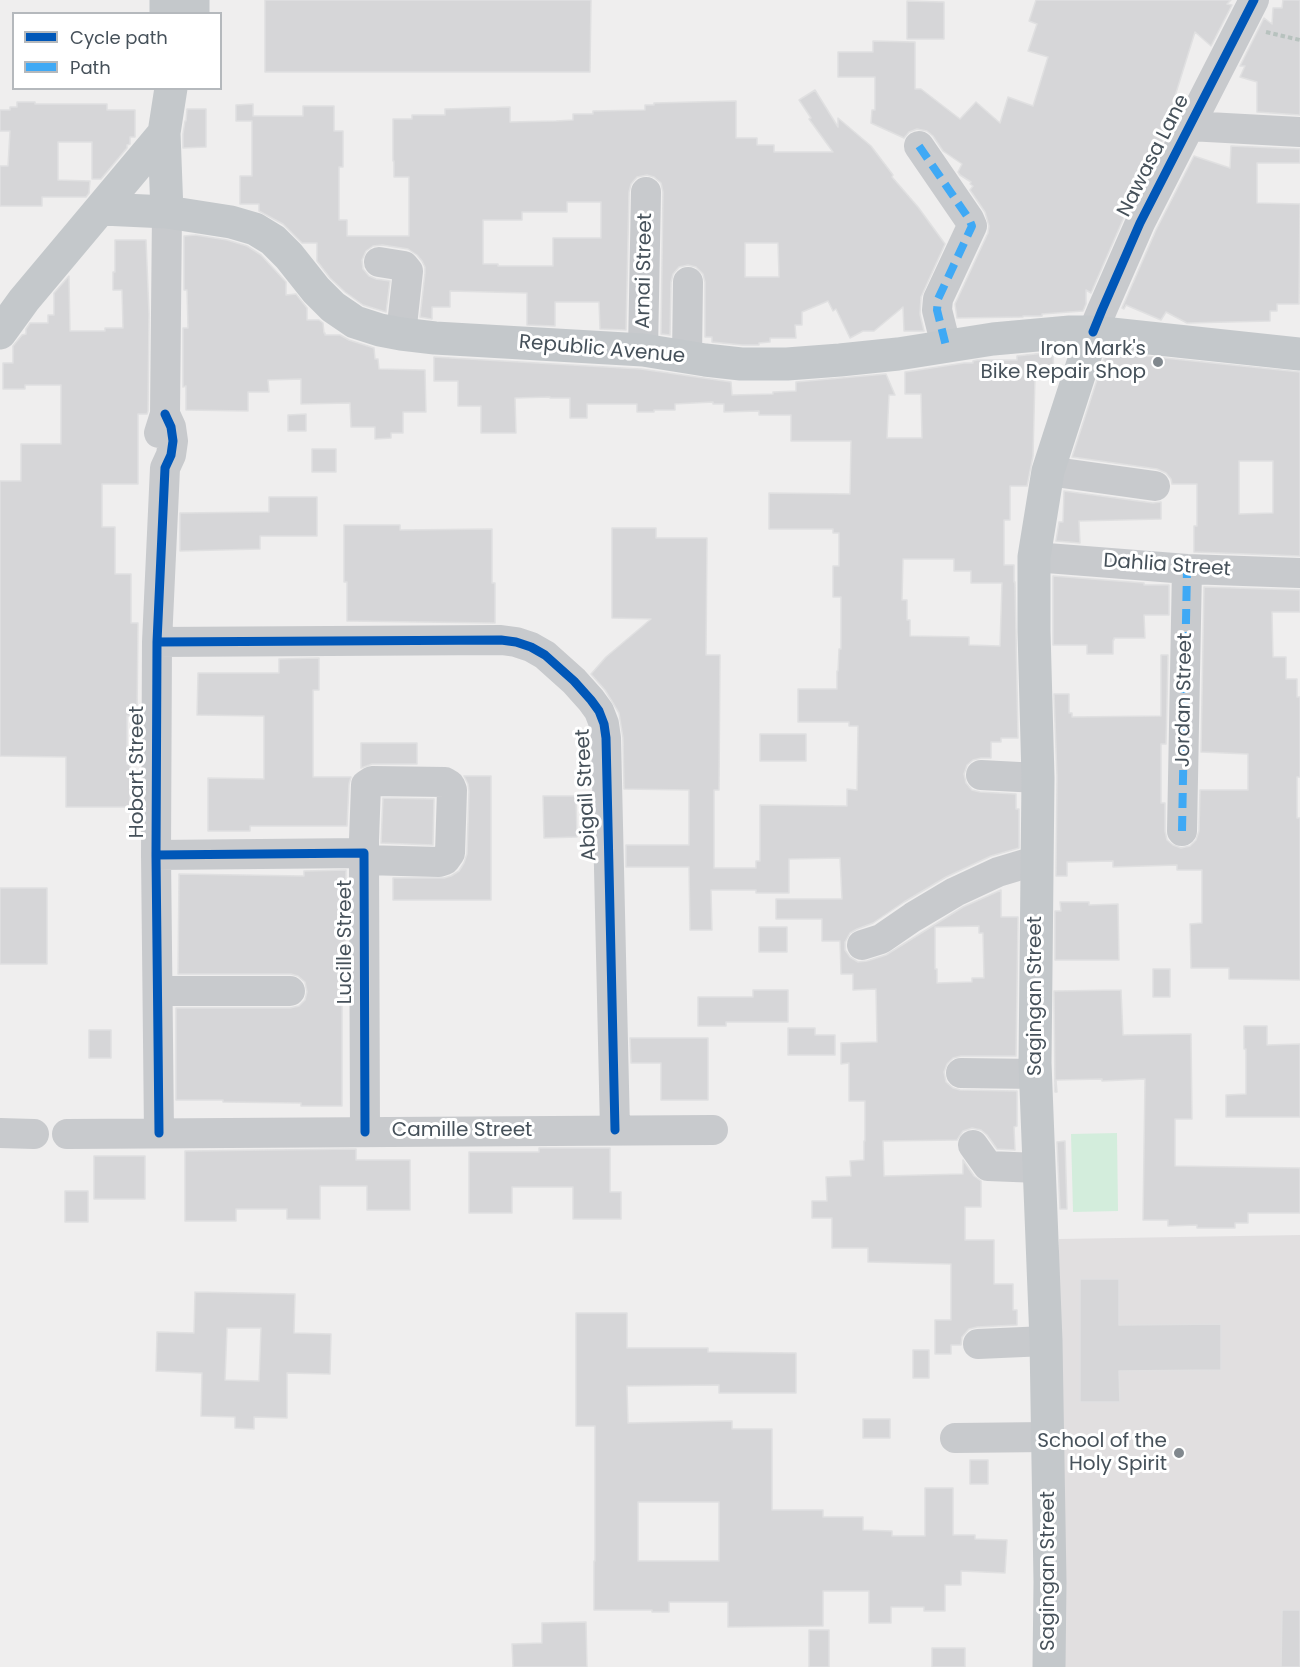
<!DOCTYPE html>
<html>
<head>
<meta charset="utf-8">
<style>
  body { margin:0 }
  #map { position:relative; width:1300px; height:1667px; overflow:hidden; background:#efeeee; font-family:Poppins,sans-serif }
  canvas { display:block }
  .legend { position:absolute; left:12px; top:12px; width:210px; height:78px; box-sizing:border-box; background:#fff; border:2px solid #b5b9bd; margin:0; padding:8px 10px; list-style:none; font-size:18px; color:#46515a }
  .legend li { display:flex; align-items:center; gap:12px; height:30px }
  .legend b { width:30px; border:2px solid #b5b9bd }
</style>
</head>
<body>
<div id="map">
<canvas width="1300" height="1667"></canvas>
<ul class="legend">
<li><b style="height:8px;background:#0057b8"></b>Cycle path</li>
<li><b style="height:8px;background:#3fa9f5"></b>Path</li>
</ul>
</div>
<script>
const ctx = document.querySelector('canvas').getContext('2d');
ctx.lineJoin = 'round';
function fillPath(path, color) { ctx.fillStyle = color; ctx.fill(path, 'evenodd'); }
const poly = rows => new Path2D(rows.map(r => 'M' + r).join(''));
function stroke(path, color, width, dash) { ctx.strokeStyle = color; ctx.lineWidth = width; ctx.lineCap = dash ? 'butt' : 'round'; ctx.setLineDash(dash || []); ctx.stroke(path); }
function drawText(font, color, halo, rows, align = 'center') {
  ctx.font = font + ' Poppins,sans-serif'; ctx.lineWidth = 6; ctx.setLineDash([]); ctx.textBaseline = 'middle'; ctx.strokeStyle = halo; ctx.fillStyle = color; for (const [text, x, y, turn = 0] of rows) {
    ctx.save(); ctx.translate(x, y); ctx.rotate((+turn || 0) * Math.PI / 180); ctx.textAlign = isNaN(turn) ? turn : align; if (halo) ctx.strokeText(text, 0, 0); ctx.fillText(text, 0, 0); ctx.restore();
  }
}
fillPath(poly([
  [1300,1235,1300,1667,1055,1667,1059,1239]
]), '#e1dfe0');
fillPath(poly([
  [1117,1133,1118,1211,1073,1212,1071,1134]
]), '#d3eddc');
const building = poly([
  [265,0,591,0,590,72,265,72,265,0],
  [1036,0,1231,0,1227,4,1232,5,1211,46,1195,32,1175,96,1184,99,1125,215,1091,293,1086,290,1086,304,1083,311,1042,314,1042,316,1023,316,1023,317,957,318,955,304,988,233,989,226,985,212,970,190,973,186,970,184,971,182,960,175,958,172,962,164,943,151,933,136,927,131,917,129,909,132,904,138,871,123,872,110,875,110,875,77,838,77,838,52,873,52,873,41,915,42,915,89,921,89,960,119,976,102,1000,123,1008,97,1033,106,1048,57,1028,51,1037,24,1029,21,1036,0],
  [1283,0,1300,0,1300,115,1257,112,1257,82,1240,77,1245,66,1240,66,1264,18,1272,24,1273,8,1282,8,1283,0],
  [907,1,944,2,944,39,907,39,907,1],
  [815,90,838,127,838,118,871,146,893,175,892,177,918,207,945,244,921,297,920,314,924,331,904,331,903,307,874,331,863,331,850,338,836,309,833,311,828,301,802,312,802,325,795,325,796,338,770,338,770,342,759,343,759,345,742,345,712,342,712,337,705,337,705,282,703,274,696,267,688,265,679,267,673,274,671,282,670,335,661,334,663,192,661,183,654,177,647,175,637,177,631,184,629,192,626,330,600,329,599,302,555,302,555,326,527,325,527,293,450,291,450,307,432,307,432,319,420,317,425,273,425,267,422,261,417,255,408,249,382,245,373,246,366,251,362,260,363,269,369,276,376,279,390,281,386,312,363,305,345,292,330,278,317,261,317,243,302,243,283,224,259,211,259,204,240,204,240,176,252,176,252,121,236,121,236,105,253,104,253,116,303,116,303,106,334,106,334,131,343,131,343,167,339,167,339,220,347,220,347,236,409,236,409,177,394,177,394,161,393,161,393,119,412,119,412,115,445,115,445,109,510,107,510,122,556,121,573,120,573,114,593,114,593,111,645,110,645,105,654,105,654,103,736,101,736,138,757,138,757,145,774,145,774,152,833,152,809,119,811,118,799,100,815,90],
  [567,202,601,202,601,238,553,238,553,266,498,266,498,264,483,264,483,220,522,220,522,212,567,212,567,202],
  [745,243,778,243,779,277,745,277,745,243],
  [17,102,35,102,35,104,107,104,107,110,135,110,135,137,130,137,130,144,127,145,127,148,101,179,92,179,92,142,58,142,58,180,90,181,89,193,86,197,42,197,42,206,0,206,0,166,8,166,10,131,0,131,0,110,10,110,10,107,17,107,17,102],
  [187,109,206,109,206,147,183,148,183,134,185,121,186,121,187,109],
  [1231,146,1300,149,1300,163,1257,163,1257,203,1300,204,1299,304,1277,304,1277,311,1270,311,1270,321,1187,323,1166,312,1161,320,1126,305,1124,309,1122,308,1156,230,1194,156,1230,168,1231,146],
  [195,235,227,240,247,246,261,255,286,282,286,295,296,294,307,308,307,320,319,320,323,323,324,333,325,333,325,335,340,335,349,340,374,348,375,359,378,359,379,369,425,370,426,412,403,412,403,433,391,433,391,438,375,439,375,427,351,427,350,403,301,404,301,379,268,380,269,392,248,392,248,411,186,410,186,386,183,387,183,328,188,328,187,290,184,290,184,236,195,235],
  [115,240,146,240,149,314,148,411,147,414,138,414,138,484,102,484,102,527,115,527,115,574,131,574,131,623,138,623,137,716,127,716,127,764,130,764,130,807,66,807,66,757,0,756,0,481,21,481,21,444,61,444,61,385,25,385,25,389,3,389,3,363,13,363,13,346,22,335,26,334,26,329,30,323,48,323,48,315,54,315,54,293,69,276,70,331,105,331,105,328,123,328,122,290,113,290,113,272,115,272,115,240],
  [1053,352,1054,377,1035,377,1033,456,1027,486,1010,486,1010,520,1004,520,1004,565,1014,565,1014,582,1015,582,1018,738,1001,738,1001,742,991,742,991,758,981,758,973,760,967,765,964,774,966,783,972,790,980,792,1016,794,1016,809,1019,809,1019,848,991,856,946,877,904,902,873,923,857,929,850,933,845,942,845,950,850,957,858,962,867,961,886,955,963,907,1001,890,1001,917,1018,917,1016,1056,961,1056,953,1058,947,1064,944,1072,946,1082,953,1088,960,1090,1017,1091,1017,1126,1014,1127,1015,1150,997,1149,987,1135,981,1130,972,1128,963,1131,957,1140,883,1141,884,1176,963,1174,963,1160,974,1176,981,1181,981,1207,965,1207,965,1240,994,1240,994,1284,1013,1284,1013,1310,1017,1310,1017,1325,977,1327,969,1329,962,1337,961,1345,951,1345,951,1354,935,1354,935,1320,951,1320,951,1264,868,1262,868,1248,832,1248,832,1218,812,1218,812,1201,827,1201,826,1177,851,1176,850,1161,864,1160,864,1141,865,1141,865,1101,849,1101,849,1063,841,1064,841,1043,877,1042,876,989,853,990,853,974,841,974,840,941,822,941,822,919,776,919,776,899,842,899,840,858,789,859,789,893,756,893,756,890,711,890,712,930,690,930,689,867,626,867,626,845,689,845,689,790,624,789,623,738,619,713,605,690,591,674,606,657,651,619,612,618,612,528,656,528,656,538,707,538,706,655,720,655,719,790,714,790,714,868,756,868,756,861,760,861,760,805,847,806,847,789,857,790,858,726,849,726,849,722,798,722,798,689,837,689,837,671,838,671,839,649,841,649,841,597,833,597,833,566,839,566,839,533,833,533,833,529,769,529,769,493,850,494,851,441,791,441,791,415,759,415,759,411,724,412,724,404,713,404,713,402,675,404,675,410,654,410,654,412,637,412,637,404,587,404,587,418,570,418,570,398,550,398,550,397,515,398,516,433,481,433,481,406,458,406,458,381,434,381,434,357,641,369,731,382,732,395,773,394,773,392,796,391,796,382,886,374,895,395,889,395,887,438,922,438,921,394,905,394,905,372,964,363,973,363,973,361,977,360,1017,360,1017,356,1053,352],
  [903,559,954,559,954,571,971,571,971,583,1002,583,1000,646,969,645,969,637,910,636,910,620,907,620,907,600,902,600,903,559],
  [979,926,979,933,983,933,984,978,972,978,972,982,937,983,937,969,935,969,935,927,979,926],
  [1106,352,1300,372,1300,556,1194,552,1194,526,1197,526,1197,484,1172,484,1171,479,1166,473,1157,469,1072,457,1106,352],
  [1239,461,1273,461,1273,513,1239,514,1239,461],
  [306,414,306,431,288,431,288,415,306,414],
  [312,449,336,449,336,472,312,472,312,449],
  [1064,491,1153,503,1161,502,1161,519,1079,521,1080,543,1056,541,1059,522,1063,522,1064,491],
  [269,497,317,497,317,536,260,536,260,549,180,551,180,513,269,512,269,497],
  [344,525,400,525,400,530,492,529,492,583,495,583,495,623,347,621,347,582,344,582,344,525],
  [1053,576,1144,583,1144,585,1169,585,1169,615,1144,615,1145,638,1114,638,1114,640,1113,640,1113,654,1087,654,1087,645,1053,645,1053,576],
  [1204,587,1300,590,1300,612,1272,612,1273,657,1286,657,1286,679,1297,679,1297,697,1300,697,1300,777,1297,777,1297,818,1300,818,1300,980,1229,979,1229,968,1191,968,1190,924,1202,923,1202,870,1177,870,1177,865,1113,867,1113,861,1067,862,1067,876,1056,876,1057,777,1054,694,1069,694,1069,713,1072,713,1072,717,1161,716,1161,655,1168,655,1166,744,1161,744,1161,803,1165,803,1165,831,1167,840,1173,845,1181,848,1190,846,1196,840,1199,831,1200,790,1248,790,1248,754,1201,752,1204,587],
  [319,658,319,690,313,690,313,777,351,777,349,784,347,826,250,826,250,831,208,831,208,778,264,779,264,716,197,715,198,673,279,673,279,659,319,658],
  [760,734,806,734,806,761,760,761,760,734],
  [361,743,417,743,417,764,372,764,361,768,361,743],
  [464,776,491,776,491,900,393,900,393,878,444,878,451,876,459,871,464,863,467,854,469,791,468,784,464,776],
  [543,796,576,796,577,837,544,838,543,796],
  [383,798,434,799,433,845,381,843,383,798],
  [346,870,345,984,342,984,342,1106,301,1106,301,1103,223,1102,223,1100,176,1100,176,1008,290,1008,299,1006,305,1000,307,992,305,982,298,976,291,974,178,974,179,874,304,876,304,871,346,870],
  [0,888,47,888,47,964,0,964,0,888],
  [1060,902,1089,902,1089,905,1118,904,1119,960,1055,960,1055,911,1061,911,1060,902],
  [759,927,787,927,787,952,759,952,759,927],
  [1153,969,1170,969,1170,997,1153,997,1153,969],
  [753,990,788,990,788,1022,726,1022,726,1026,698,1026,698,997,753,997,753,990],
  [1121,990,1123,1035,1191,1034,1192,1119,1175,1119,1175,1166,1300,1168,1300,1213,1248,1213,1248,1223,1235,1223,1235,1228,1197,1228,1197,1225,1168,1226,1168,1220,1143,1220,1145,1079,1102,1081,1102,1079,1056,1080,1057,1092,1055,1092,1054,991,1121,990],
  [1244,1026,1267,1026,1267,1045,1300,1044,1300,1117,1226,1117,1226,1095,1246,1094,1246,1049,1244,1049,1244,1026],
  [788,1028,815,1028,815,1035,835,1035,835,1055,788,1055,788,1028],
  [89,1030,111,1030,111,1058,89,1058,89,1030],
  [630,1038,708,1038,708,1100,661,1100,661,1063,631,1063,630,1038],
  [1065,1141,1067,1209,1060,1209,1057,1142,1065,1141],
  [539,1148,610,1148,610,1192,621,1192,621,1219,573,1219,573,1187,512,1187,512,1213,469,1213,469,1152,539,1152,539,1148],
  [356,1149,356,1160,410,1160,410,1210,367,1210,367,1186,320,1186,320,1219,287,1219,287,1209,236,1209,236,1221,185,1221,185,1151,356,1149],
  [94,1156,145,1156,145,1199,94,1199,94,1156],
  [65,1191,88,1191,88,1222,65,1222,65,1191],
  [1080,1279,1119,1279,1119,1325,1221,1324,1221,1370,1119,1371,1120,1402,1080,1402,1080,1279],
  [195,1292,295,1294,294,1333,331,1334,330,1374,287,1373,287,1418,254,1417,254,1429,235,1428,235,1417,201,1416,202,1373,156,1371,157,1332,194,1333,195,1292],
  [227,1328,261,1328,259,1381,225,1380,227,1328],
  [576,1313,627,1313,627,1348,708,1348,708,1352,796,1353,796,1393,719,1393,719,1385,627,1386,628,1423,732,1421,732,1429,772,1429,772,1510,823,1510,823,1517,863,1517,863,1530,892,1531,892,1536,925,1536,925,1488,953,1488,953,1535,975,1535,975,1539,1007,1540,1005,1573,961,1571,961,1585,945,1585,945,1611,924,1611,924,1607,891,1607,891,1623,869,1623,869,1591,823,1591,823,1626,728,1627,728,1602,669,1602,669,1612,652,1612,652,1610,594,1610,594,1561,595,1561,595,1426,576,1426,576,1313],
  [638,1502,719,1502,719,1561,638,1561,638,1502],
  [913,1350,929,1350,929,1378,913,1378,913,1350],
  [863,1419,890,1419,890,1438,863,1438,863,1419],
  [970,1460,988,1460,988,1484,970,1484,970,1460],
  [1282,1610,1300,1610,1300,1667,1281,1667,1282,1610],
  [586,1622,587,1667,513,1667,512,1644,542,1643,542,1623,586,1622],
  [809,1630,829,1630,829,1667,809,1667,809,1630],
  [932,1648,965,1648,965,1667,932,1667,932,1648]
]);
fillPath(building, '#d6d6d8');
stroke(building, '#e0e0e1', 1.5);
stroke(poly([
  [1266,32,1300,40]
]), '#b7c2be', 4, [4.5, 3]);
stroke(poly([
  [1189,126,1300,132],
  [919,146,969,219,972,226,938,299,937,310,946,346],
  [379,262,404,266,408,271,401,334],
  [1093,332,1102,310,1140,223,1254,0],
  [643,350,646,192],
  [687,357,688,282],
  [159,433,165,414,167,212],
  [1048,471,1155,486],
  [1034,557,1187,569,1300,573],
  [157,642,501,640,516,642,531,647,545,655,574,681,591,700,599,711,604,724,606,738,615,1130],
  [981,775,1038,778],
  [1182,831,1187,569],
  [156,855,364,853],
  [364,860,439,862,445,860,450,853,452,790,450,785,445,782,372,781,366,785,364,840,364,860,365,1132],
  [862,945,881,939,913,917,955,892,998,872,1038,860],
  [158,991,290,991],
  [961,1073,1036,1074],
  [0,1133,34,1134],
  [159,1133,156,855,157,642,165,468,171,455,173,441,171,427,165,414],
  [67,1134,713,1130],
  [973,1145,988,1166,1039,1168],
  [978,1344,1046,1341],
  [955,1438,1048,1437]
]), '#c8cacd', 30);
stroke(poly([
  [166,0,166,14],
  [193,0,193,14],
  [102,209,167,212,231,222,255,229,273,240,289,256,316,290,333,307,355,322,380,330,401,334,435,338,643,350,705,360,741,364,787,364,840,360,898,354,993,339,1070,332,1093,332,1300,354],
  [167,212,164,133,171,88],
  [0,333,24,300,164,133],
  [1049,1667,1050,1582,1046,1341,1035,1063,1038,778,1034,631,1034,557,1048,471,1093,332]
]), '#c4c8cb', 33);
stroke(poly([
  [919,146,969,219,972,226,938,299,937,310,946,346],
  [1182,831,1187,569]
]), '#3fa9f5', 8, [15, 8]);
stroke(poly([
  [1093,332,1102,310,1140,223,1254,0],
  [157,642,501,640,516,642,531,647,545,655,574,681,591,700,599,711,604,724,606,738,615,1130],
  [156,855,364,853,365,1132],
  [159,1133,156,855,157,642,165,468,171,455,173,441,171,427,165,414]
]), '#0057b8', 9);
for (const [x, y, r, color] of [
  [1158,362,6,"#81888e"],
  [1179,1453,6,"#81888e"]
]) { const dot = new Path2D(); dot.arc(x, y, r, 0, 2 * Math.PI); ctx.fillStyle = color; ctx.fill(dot); stroke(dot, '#fff', 2); }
drawText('20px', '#46515a', '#fff', [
  ["Nawasa Lane",1154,156,-63],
  ["Arnai Street",645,271,-89],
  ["Republic Avenue",602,350,5],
  ["Dahlia Street",1167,566,4],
  ["Jordan Street",1185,700,-89],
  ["Hobart Street",138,772,-90],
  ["Abigail Street",587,795,-93],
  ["Lucille Street",346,942,-90],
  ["Sagingan Street",1036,996,-90],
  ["Camille Street",462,1131],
  ["Sagingan Street",1049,1571,-90]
]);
drawText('20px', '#46515a', '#fff', [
  ["Iron Mark's",1146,350],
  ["Bike Repair Shop",1146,373],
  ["School of the",1167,1442],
  ["Holy Spirit",1167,1465]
], 'right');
</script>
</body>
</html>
